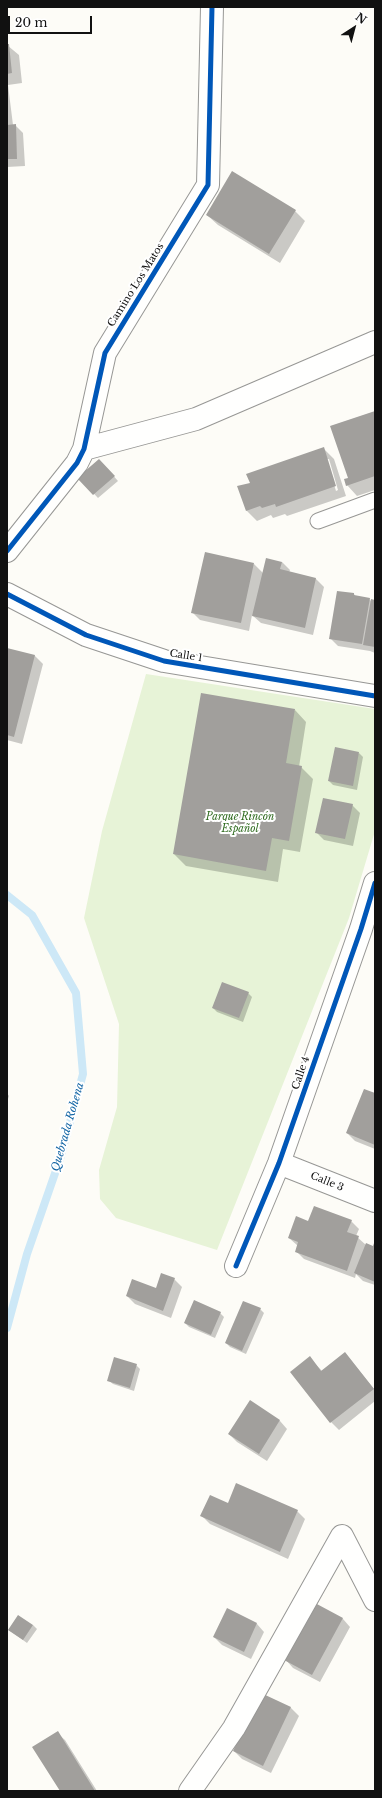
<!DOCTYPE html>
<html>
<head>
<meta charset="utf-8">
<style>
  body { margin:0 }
  #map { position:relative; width:382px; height:1798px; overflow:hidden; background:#fdfcf7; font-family:"Libre Baskerville",serif }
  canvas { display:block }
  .frame { position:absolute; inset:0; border:8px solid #111; pointer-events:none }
  .north { position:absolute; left:334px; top:8px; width:40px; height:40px; -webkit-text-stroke:3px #fff; paint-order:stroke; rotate:36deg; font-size:11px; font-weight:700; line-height:16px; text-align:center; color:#111 }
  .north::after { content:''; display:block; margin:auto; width:14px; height:18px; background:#111; clip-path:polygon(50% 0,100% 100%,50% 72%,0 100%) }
  .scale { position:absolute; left:8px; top:16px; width:84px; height:18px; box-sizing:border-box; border:2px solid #111; border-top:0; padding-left:5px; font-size:12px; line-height:14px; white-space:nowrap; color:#111; -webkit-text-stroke:3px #fff; paint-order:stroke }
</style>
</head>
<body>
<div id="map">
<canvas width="382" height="1798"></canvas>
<div class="frame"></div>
<div class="north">N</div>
<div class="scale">20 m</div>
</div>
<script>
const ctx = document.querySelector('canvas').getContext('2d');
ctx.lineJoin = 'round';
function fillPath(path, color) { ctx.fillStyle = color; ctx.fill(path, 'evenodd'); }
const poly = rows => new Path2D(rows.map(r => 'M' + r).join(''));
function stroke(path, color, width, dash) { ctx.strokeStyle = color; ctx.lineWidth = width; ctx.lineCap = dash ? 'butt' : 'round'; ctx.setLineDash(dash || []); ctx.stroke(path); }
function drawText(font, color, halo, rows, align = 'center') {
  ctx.font = font + ' "Libre Baskerville",serif'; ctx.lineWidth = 4; ctx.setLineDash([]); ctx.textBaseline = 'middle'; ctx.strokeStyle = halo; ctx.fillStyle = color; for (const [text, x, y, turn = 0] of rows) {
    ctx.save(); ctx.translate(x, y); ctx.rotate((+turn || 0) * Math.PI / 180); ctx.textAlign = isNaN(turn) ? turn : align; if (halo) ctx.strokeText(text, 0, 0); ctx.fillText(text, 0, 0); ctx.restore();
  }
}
fillPath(poly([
  [146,674,375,709,375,831,349,918,217,1250,116,1218,100,1199,99,1170,117,1107,119,1024,84,918,102,831]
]), '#e7f3d7');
fillPath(poly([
  [7,45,19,55,22,83,8,85,13,125,15,125,23,133,25,166,7,167],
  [295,211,305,221,280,263,218,225,207,215],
  [375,412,375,490,357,496,347,485],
  [323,448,334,459,346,496,287,516,285,514,273,518,271,515,257,521,247,511,251,483],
  [326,459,329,459,338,490,336,491],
  [103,464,118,481,98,498,79,478],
  [282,562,290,570,289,573,316,579,324,587,313,635,261,623,252,615,249,631,200,620,192,612,254,564,263,573],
  [354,594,356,597,369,599,372,602,375,601,375,653,370,651,338,646,330,638],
  [7,649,35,656,43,664,22,744,7,740],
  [295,710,306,722,299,767,301,767,313,779,300,852,283,849,278,882,186,866,174,854],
  [359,753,363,757,357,790,333,785,329,781],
  [352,805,360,813,353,846,324,840,316,832],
  [248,993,252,997,243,1022,217,1012,213,1008],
  [7,1093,9,1096,7,1102],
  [375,1095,375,1149,355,1141,347,1133],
  [351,1221,359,1229,356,1236,366,1245,373,1247,375,1243,375,1285,363,1281,356,1274,355,1278,304,1259,296,1251,298,1246,289,1238,308,1222],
  [174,1279,182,1287,171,1318,135,1304,127,1296,156,1289],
  [260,1309,264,1313,246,1354,230,1347,226,1343],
  [220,1313,224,1317,215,1338,189,1327,185,1323],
  [345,1353,375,1390,375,1401,339,1430,331,1422,310,1358,322,1371],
  [136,1365,140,1369,134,1391,113,1384,108,1380],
  [250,1402,280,1421,287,1429,267,1461,237,1442,229,1434],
  [228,1504,297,1511,305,1519,288,1559,210,1524,202,1516],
  [316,1605,343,1619,350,1627,320,1682,293,1668,286,1660],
  [227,1610,257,1624,264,1632,251,1659,222,1645,214,1637],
  [33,1625,37,1629,27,1643,9,1630],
  [262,1694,291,1708,299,1716,271,1773,242,1759,234,1751],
  [57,1733,65,1740,97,1791,61,1791]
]), '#0003');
stroke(poly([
  [7,895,32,915,76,993,83,1074,60,1159,27,1254,7,1328]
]), '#cde8f7', 8);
fillPath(poly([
  [7,44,9,44,12,73,7,74],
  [16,124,17,159,7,159,7,125],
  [232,171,296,210,269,254,206,215],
  [375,411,375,476,346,486,344,479,348,478,330,426],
  [324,447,336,486,276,507,275,504,262,508,260,506,246,511,237,486,250,483,246,474],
  [99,459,115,476,93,495,77,478],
  [205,552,254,563,241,623,191,613],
  [266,558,282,562,280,569,316,578,305,628,252,616],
  [337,591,354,593,354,595,370,598,362,644,329,639],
  [371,599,375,600,375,647,363,645],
  [7,648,35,655,14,737,7,735],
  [201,693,295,709,286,763,302,766,289,841,272,838,266,871,173,854],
  [335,747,359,752,353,786,328,781],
  [323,798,353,804,345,839,315,833],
  [222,982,249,992,239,1018,212,1008],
  [364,1089,375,1093,375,1145,346,1133],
  [314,1206,352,1220,347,1232,359,1236,347,1271,295,1252,298,1242,288,1238,296,1216,308,1221],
  [375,1240,375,1282,354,1273,366,1243,373,1246],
  [161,1273,175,1278,163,1311,126,1296,132,1279,156,1288],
  [194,1300,221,1312,211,1335,184,1323],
  [243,1301,261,1308,242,1351,225,1343],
  [345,1352,374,1389,330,1423,290,1372,310,1356,321,1371],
  [114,1357,137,1364,130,1388,107,1381],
  [250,1400,280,1420,259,1454,228,1434],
  [236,1483,298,1510,280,1552,200,1516,210,1495,228,1503],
  [315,1603,343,1618,312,1675,284,1660],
  [227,1608,257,1623,244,1652,213,1637],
  [18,1615,33,1625,23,1640,8,1630],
  [261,1693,291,1707,263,1766,233,1751],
  [58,1731,95,1791,60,1791,32,1747]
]), '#a19f9c');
const service = poly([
  [318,521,375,500]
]);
const minor = poly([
  [84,449,196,419,375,342],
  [7,551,77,463,84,449,105,353,208,185,212,7],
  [7,594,86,635,164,661,375,696],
  [279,1163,375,1201],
  [236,1266,279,1163,361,929,375,883],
  [190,1791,234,1728,342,1536,375,1600]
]);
stroke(service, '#979795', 17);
stroke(minor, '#979795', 24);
stroke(service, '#fffffe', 15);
stroke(minor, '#fffffe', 22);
stroke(poly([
  [7,551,77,463,84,449,105,353,208,185,212,7],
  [7,594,86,635,164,661,375,696],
  [236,1266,279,1163,361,929,375,883]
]), '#0057b8', 5);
drawText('10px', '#111', '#fff', [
  ["Camino Los Matos",136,285,-58],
  ["Calle 1",186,656,9],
  ["Calle 4",301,1073,-71],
  ["Calle 3",327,1182,22]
]);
drawText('italic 10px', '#2f6b1f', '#fff', [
  ["Parque Rincón",240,817],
  ["Español",240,829]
]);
drawText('italic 11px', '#1768a6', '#fff', [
  ["Quebrada Rohena",68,1127,-74]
]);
</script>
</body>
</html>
